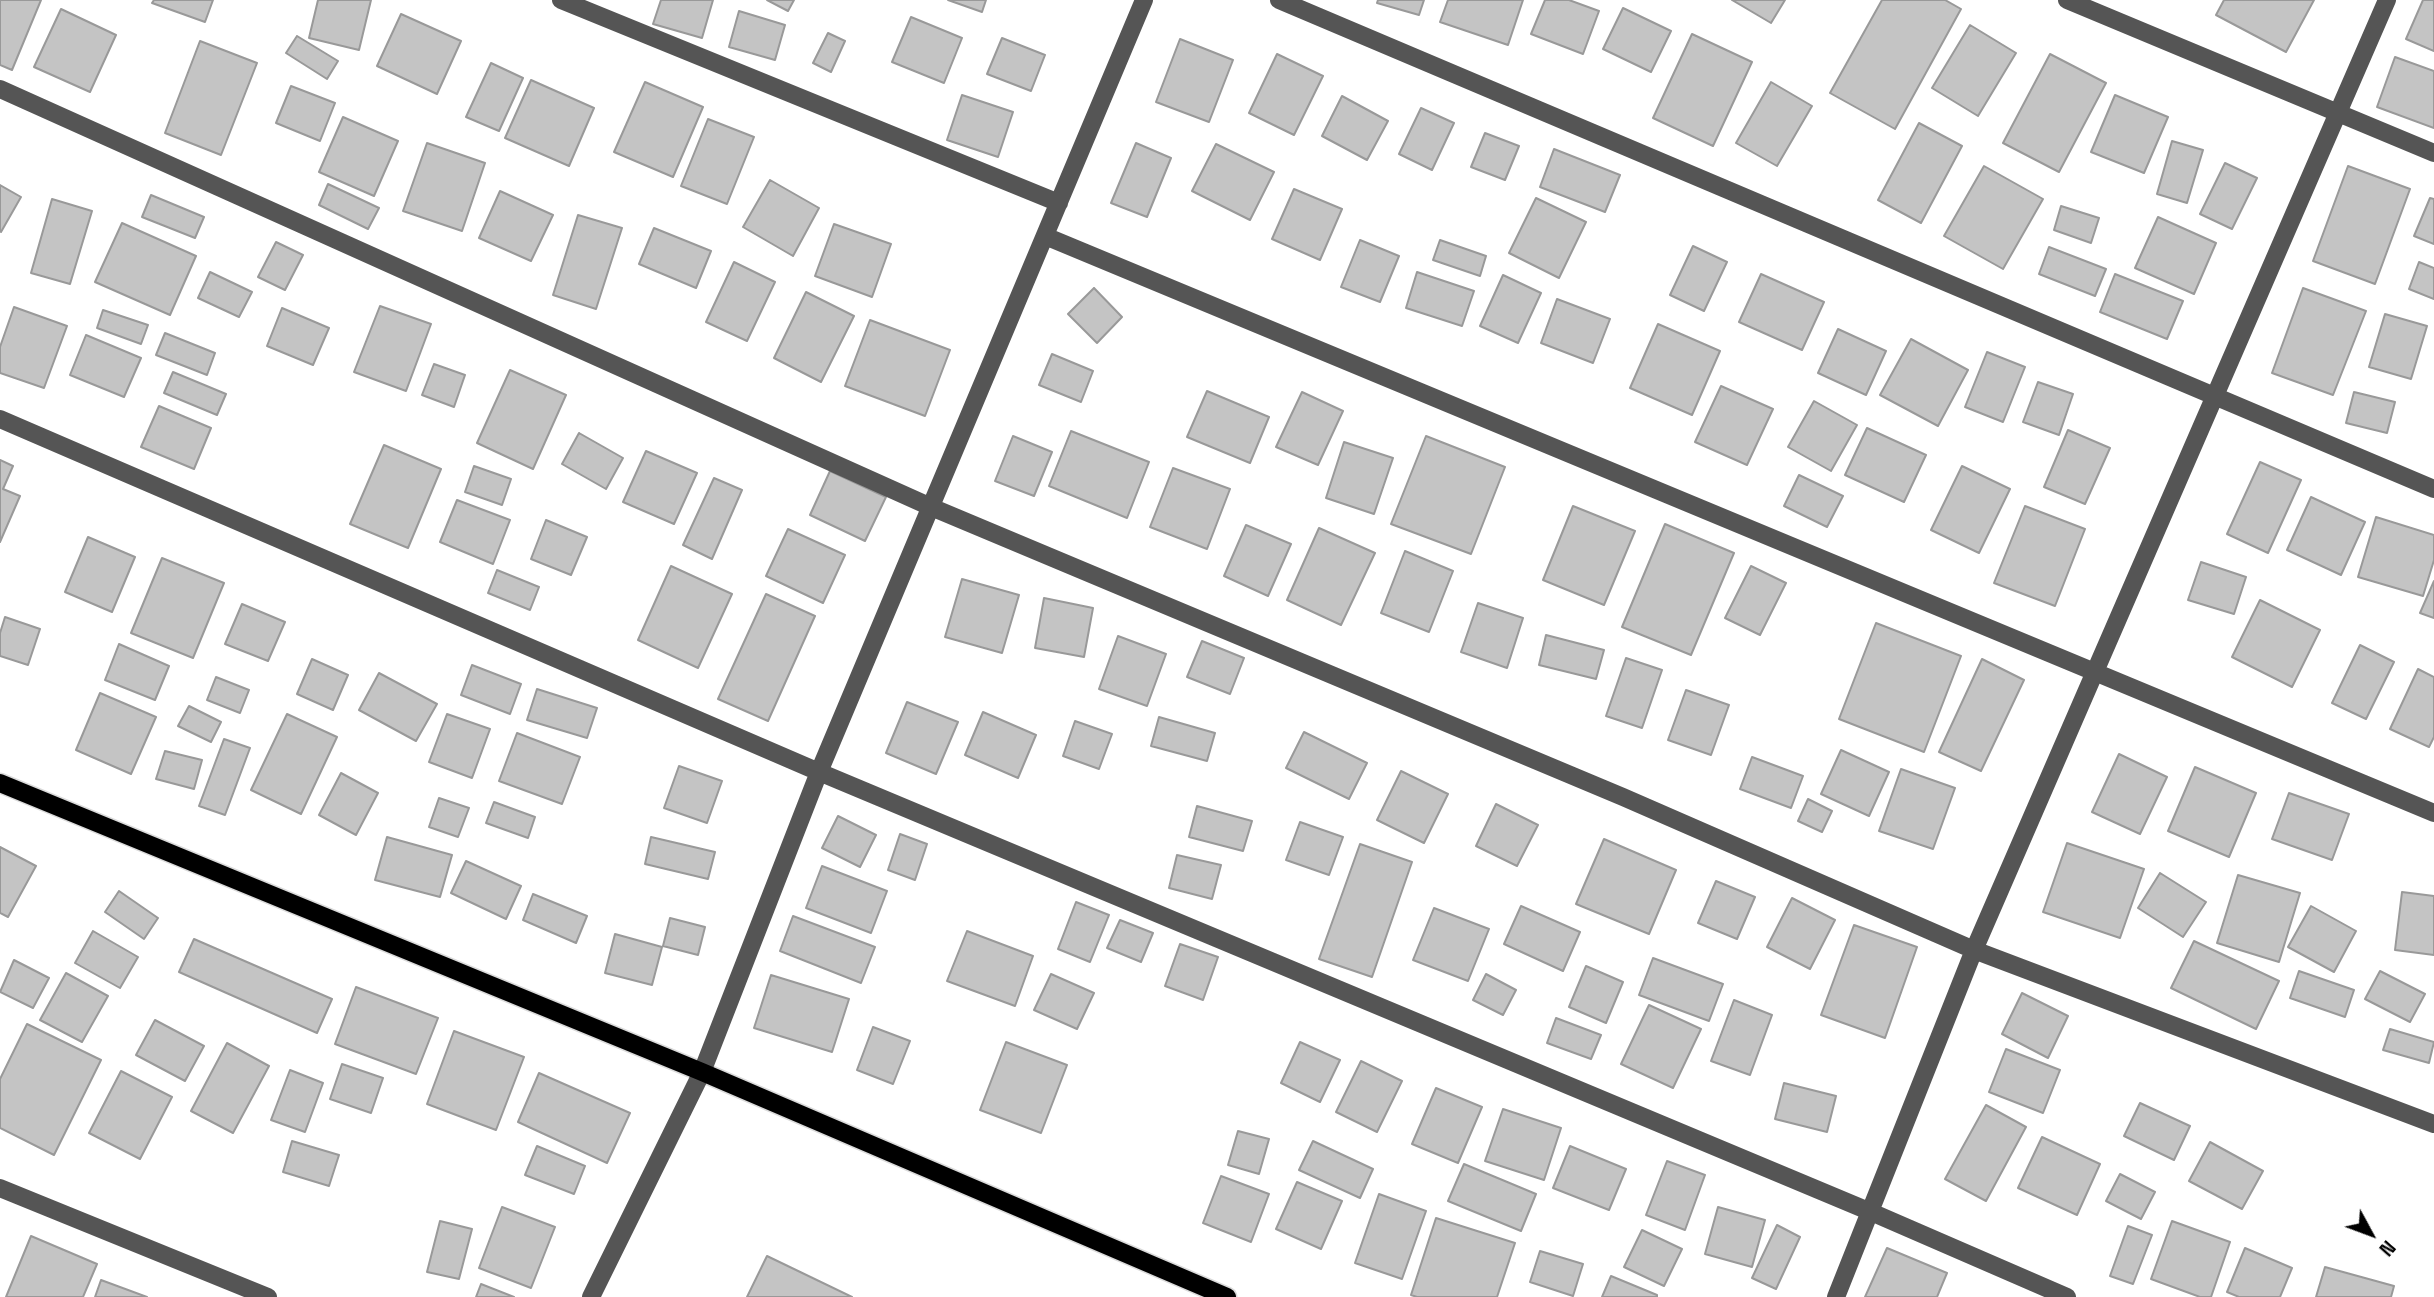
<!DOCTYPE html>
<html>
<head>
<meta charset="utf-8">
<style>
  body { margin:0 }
  #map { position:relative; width:2434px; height:1297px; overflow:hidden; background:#fff; font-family:"Space Grotesk",sans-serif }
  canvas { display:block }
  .north { position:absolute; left:2336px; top:1199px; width:70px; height:70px; -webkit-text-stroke:5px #fff; paint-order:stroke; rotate:131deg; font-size:19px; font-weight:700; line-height:28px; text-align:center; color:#000 }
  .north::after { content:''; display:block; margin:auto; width:24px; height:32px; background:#000; clip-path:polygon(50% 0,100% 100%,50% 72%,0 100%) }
</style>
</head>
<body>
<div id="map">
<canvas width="2434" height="1297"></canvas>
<div class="north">N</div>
</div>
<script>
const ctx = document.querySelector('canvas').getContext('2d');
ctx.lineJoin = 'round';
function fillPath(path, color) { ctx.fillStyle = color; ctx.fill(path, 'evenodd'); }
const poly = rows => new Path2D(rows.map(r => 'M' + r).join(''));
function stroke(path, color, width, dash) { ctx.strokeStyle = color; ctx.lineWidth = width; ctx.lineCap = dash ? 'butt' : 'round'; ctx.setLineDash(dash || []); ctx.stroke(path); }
const building = poly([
  [0,0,41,0,12,70,0,65,0,0],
  [154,0,213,0,205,22,152,3,154,0],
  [318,0,371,0,359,50,309,38,318,0],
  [661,0,713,0,702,38,653,24,661,0],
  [767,0,794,0,788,11,767,0],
  [948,0,986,0,982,12,948,0],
  [1378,0,1424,0,1419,15,1377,3,1378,0],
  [1448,0,1523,0,1508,45,1440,22,1448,0],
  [1545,0,1569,0,1599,11,1583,54,1531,34,1545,0],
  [1732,0,1785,0,1771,23,1732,0],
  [1882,0,1945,0,1961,9,1895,129,1830,93,1882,0],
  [2224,0,2314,0,2286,52,2216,15,2224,0],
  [2423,0,2434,0,2434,51,2406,39,2423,0],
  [1623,8,1671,31,1651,72,1603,49,1623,8],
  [61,9,116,35,90,92,34,67,61,9],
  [739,11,785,25,775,60,729,47,739,11],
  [401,14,461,41,437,94,377,66,401,14],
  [911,17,962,38,944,83,892,62,911,17],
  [1970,25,2016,53,1978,116,1932,88,1970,25],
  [828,33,845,41,831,72,813,63,828,33],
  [1692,34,1752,62,1713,146,1653,118,1692,34],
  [297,36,338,61,327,79,286,53,297,36],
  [1002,38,1045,55,1031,91,987,74,1002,38],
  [1180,39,1233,60,1209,122,1156,102,1180,39],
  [200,41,257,63,221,155,165,133,200,41],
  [1277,54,1323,76,1294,135,1249,113,1277,54],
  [2050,54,2106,83,2059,172,2003,143,2050,54],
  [2395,57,2434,71,2434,128,2377,107,2395,57],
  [491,63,523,78,499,131,466,117,491,63],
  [531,80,594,108,569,166,505,138,531,80],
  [645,82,703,107,673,177,614,152,645,82],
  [1771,82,1812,106,1777,166,1736,143,1771,82],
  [291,86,335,103,320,141,276,123,291,86],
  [962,95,1013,112,998,157,947,140,962,95],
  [2115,95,2168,117,2144,173,2091,152,2115,95],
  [1342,96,1388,121,1367,160,1322,136,1342,96],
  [1421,108,1454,123,1432,170,1399,154,1421,108],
  [343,117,398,141,374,196,319,172,343,117],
  [708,119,754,137,727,204,681,186,708,119],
  [1919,123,1962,146,1921,223,1878,200,1919,123],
  [1485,133,1519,146,1505,180,1471,167,1485,133],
  [2172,141,2203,150,2187,203,2157,194,2172,141],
  [427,143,485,163,462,231,403,211,427,143],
  [1136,143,1171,158,1147,217,1111,203,1136,143],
  [1216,144,1274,172,1250,220,1192,191,1216,144],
  [1554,149,1620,175,1605,212,1540,187,1554,149],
  [2225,163,2257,178,2232,229,2200,214,2225,163],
  [1984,166,2043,199,2003,269,1944,236,1984,166],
  [2348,166,2410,189,2375,284,2313,261,2348,166],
  [770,180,819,208,793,256,743,227,770,180],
  [328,184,379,208,368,229,319,205,328,184],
  [0,185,21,197,1,232,0,231,0,185],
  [1294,189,1342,209,1320,260,1272,239,1294,189],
  [500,191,553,215,531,261,479,238,500,191],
  [151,195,204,217,195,238,142,217,151,195],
  [1536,198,1586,222,1559,278,1509,253,1536,198],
  [2430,198,2434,199,2434,244,2414,236,2430,198],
  [52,199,92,211,70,284,31,273,52,199],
  [2061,206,2099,218,2091,243,2054,230,2061,206],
  [578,215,622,228,596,309,553,295,578,215],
  [2158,217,2216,243,2194,294,2135,268,2158,217],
  [122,223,196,256,170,315,95,282,122,223],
  [834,224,891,244,872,297,815,276,834,224],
  [654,228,711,251,696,288,639,264,654,228],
  [1360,240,1399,256,1380,302,1341,287,1360,240],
  [1440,240,1486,256,1480,276,1433,260,1440,240],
  [276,242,303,255,285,290,258,277,276,242],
  [1693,246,1727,262,1704,311,1670,295,1693,246],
  [2049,247,2106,269,2095,296,2039,274,2049,247],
  [734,262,775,282,747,341,706,322,734,262],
  [2419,262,2434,268,2434,299,2409,289,2419,262],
  [210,272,252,292,239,317,198,298,210,272],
  [1417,272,1474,291,1462,326,1406,308,1417,272],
  [1761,274,1824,302,1802,350,1739,322,1761,274],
  [2115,274,2183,301,2167,339,2100,312,2115,274],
  [1503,275,1541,293,1518,343,1480,326,1503,275],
  [1094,288,1122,317,1097,343,1068,314,1094,288],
  [2303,288,2366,311,2333,395,2272,373,2303,288],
  [806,292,854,316,821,382,774,358,806,292],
  [1557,299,1610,319,1593,363,1541,343,1557,299],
  [380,306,431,324,406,391,354,372,380,306],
  [14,307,67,326,44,388,0,373,0,347,14,307],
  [282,308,329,328,313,365,267,346,282,308],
  [103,310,148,325,141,344,97,328,103,310],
  [2385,314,2427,326,2411,379,2369,367,2385,314],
  [870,320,950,350,925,416,845,386,870,320],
  [1658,324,1720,351,1692,415,1630,388,1658,324],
  [1838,329,1886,351,1866,395,1818,373,1838,329],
  [165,333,215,353,207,375,156,355,165,333],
  [86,335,141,358,124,397,70,375,86,335],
  [1911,339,1968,370,1938,426,1880,395,1911,339],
  [1987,352,2025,367,2003,422,1965,407,1987,352],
  [1052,354,1093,371,1081,402,1039,385,1052,354],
  [434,364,465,375,454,407,422,395,434,364],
  [510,370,566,395,533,469,477,443,510,370],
  [173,372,226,394,217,415,164,393,173,372],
  [2038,382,2073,394,2059,435,2023,422,2038,382],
  [1721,386,1773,409,1747,465,1695,442,1721,386],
  [1207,391,1269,417,1250,463,1187,437,1207,391],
  [1302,392,1343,411,1318,465,1276,447,1302,392],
  [2354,392,2395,402,2387,433,2346,423,2354,392],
  [1814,401,1857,425,1831,471,1788,447,1814,401],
  [159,406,211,428,194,469,141,447,159,406],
  [1867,428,1926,455,1904,502,1845,475,1867,428],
  [2068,430,2110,448,2085,504,2044,487,2068,430],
  [1071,431,1149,462,1127,518,1049,486,1071,431],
  [579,433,623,458,606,489,562,464,579,433],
  [1013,436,1052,452,1034,496,995,481,1013,436],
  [1426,436,1505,467,1471,554,1391,524,1426,436],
  [1344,442,1393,458,1374,514,1326,498,1344,442],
  [384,445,441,469,408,548,350,524,384,445],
  [646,451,697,473,674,524,623,502,646,451],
  [0,460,13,466,3,489,20,496,0,542,0,460],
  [2260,462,2301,480,2268,553,2227,534,2260,462],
  [474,466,511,479,502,505,465,492,474,466],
  [1962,466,2010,489,1979,553,1931,530,1962,466],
  [1173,468,1230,489,1207,549,1150,527,1173,468],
  [830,471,886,497,865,541,810,515,830,471],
  [1799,475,1843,496,1827,527,1784,506,1799,475],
  [714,478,742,490,712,559,683,545,714,478],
  [2311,497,2365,522,2341,575,2287,550,2311,497],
  [457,500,510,520,493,564,440,542,457,500],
  [1573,506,1635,531,1604,605,1543,580,1573,506],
  [2025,506,2085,529,2055,606,1994,583,2025,506],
  [2376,517,2434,535,2434,560,2423,596,2358,577,2376,517],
  [546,520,587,537,571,575,531,559,546,520],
  [1665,524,1734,553,1691,655,1622,627,1665,524],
  [1246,525,1291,544,1268,596,1224,576,1246,525],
  [1319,528,1375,553,1341,625,1287,600,1319,528],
  [788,529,845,555,823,603,766,576,788,529],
  [88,537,135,557,112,612,65,592,88,537],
  [1405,551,1453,571,1429,632,1381,613,1405,551],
  [162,558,224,583,193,658,131,633,162,558],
  [2201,562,2246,577,2234,614,2188,600,2201,562],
  [671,566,732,594,698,668,638,640,671,566],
  [1751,566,1786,583,1760,635,1725,618,1751,566],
  [497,570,539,587,530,610,488,593,497,570],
  [962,579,1019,595,1002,653,945,637,962,579],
  [2434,581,2434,618,2420,613,2434,581],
  [766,594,815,616,768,721,718,699,766,594],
  [1044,598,1093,608,1084,657,1035,648,1044,598],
  [2260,600,2320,630,2292,687,2232,657,2260,600],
  [1478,603,1523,618,1507,668,1461,652,1478,603],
  [242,604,285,622,268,661,225,644,242,604],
  [5,617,40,629,28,665,0,656,0,633,5,617],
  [1876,623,1961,656,1924,752,1839,719,1876,623],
  [1546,635,1604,650,1596,679,1539,665,1546,635],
  [1118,636,1166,654,1147,706,1099,689,1118,636],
  [1202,641,1244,658,1230,694,1187,677,1202,641],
  [119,644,169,666,155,700,105,680,119,644],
  [2360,645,2394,662,2366,719,2332,703,2360,645],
  [1626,658,1662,670,1642,728,1606,716,1626,658],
  [312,659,348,675,333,710,297,694,312,659],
  [1982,659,2024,680,1981,771,1939,752,1982,659],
  [472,665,521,684,510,714,461,695,472,665],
  [2418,669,2434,677,2434,737,2429,747,2390,729,2418,669],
  [379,673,437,704,416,741,359,710,379,673],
  [216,677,249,690,240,713,207,700,216,677],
  [537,689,597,708,587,738,527,720,537,689],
  [1686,690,1729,705,1711,755,1668,740,1686,690],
  [100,693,156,717,131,774,76,750,100,693],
  [907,702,958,722,936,774,886,753,907,702],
  [189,706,221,722,211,742,178,726,189,706],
  [983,712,1036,735,1018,778,965,755,983,712],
  [287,714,337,737,301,814,251,790,287,714],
  [447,714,490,729,472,778,429,762,447,714],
  [1159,717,1215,733,1207,761,1151,746,1159,717],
  [1075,721,1112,734,1099,769,1063,756,1075,721],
  [1304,732,1367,763,1349,799,1286,768,1304,732],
  [517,733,580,757,562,804,499,781,517,733],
  [224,739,250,748,225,815,199,806,224,739],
  [1841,750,1889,772,1869,816,1821,794,1841,750],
  [165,751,202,760,194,789,156,779,165,751],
  [2119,754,2167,777,2140,834,2092,812,2119,754],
  [1752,757,1803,776,1791,808,1740,789,1752,757],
  [679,766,722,781,707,823,664,808,679,766],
  [2195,767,2256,793,2229,857,2168,831,2195,767],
  [1901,769,1955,788,1933,849,1879,831,1901,769],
  [1401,771,1448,794,1424,843,1377,820,1401,771],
  [341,773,378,793,356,835,319,815,341,773],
  [2289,793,2349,814,2332,860,2272,839,2289,793],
  [439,798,469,808,458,837,429,827,439,798],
  [1808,799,1832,811,1822,832,1798,821,1808,799],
  [494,802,535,817,528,838,486,823,494,802],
  [1496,804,1538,825,1517,866,1476,846,1496,804],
  [1197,806,1252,821,1243,851,1189,837,1197,806],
  [838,816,876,835,860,867,822,848,838,816],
  [1300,822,1343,837,1329,875,1286,860,1300,822],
  [900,834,927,844,915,880,888,870,900,834],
  [387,837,452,855,440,897,375,880,387,837],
  [651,837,715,852,708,879,645,864,651,837],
  [1604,839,1676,870,1649,934,1576,904,1604,839],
  [2067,843,2144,869,2120,938,2043,912,2067,843],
  [1360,844,1412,862,1372,977,1319,959,1360,844],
  [0,847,36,866,8,917,0,913,0,847],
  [1177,855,1221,865,1212,899,1169,888,1177,855],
  [466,861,521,886,506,919,451,893,466,861],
  [822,866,887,891,871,933,806,908,822,866],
  [2160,873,2206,902,2183,937,2138,908,2160,873],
  [2238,875,2300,893,2279,962,2217,943,2238,875],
  [1716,881,1755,897,1737,939,1698,923,1716,881],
  [119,891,158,918,144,939,105,912,119,891],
  [2402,892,2434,896,2434,955,2395,950,2402,892],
  [533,894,587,916,576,943,523,920,533,894],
  [1792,898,1835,920,1810,969,1767,947,1792,898],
  [1076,902,1109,915,1090,962,1058,949,1076,902],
  [1521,906,1580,932,1563,971,1504,944,1521,906],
  [2311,906,2356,931,2334,972,2288,947,2311,906],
  [1434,908,1489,929,1468,981,1413,960,1434,908],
  [793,916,875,947,861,983,780,951,793,916],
  [670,918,705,927,698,955,663,946,670,918],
  [1120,920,1153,933,1141,962,1107,948,1120,920],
  [1854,925,1917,947,1885,1038,1821,1015,1854,925],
  [93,931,138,957,120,988,75,963,93,931],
  [967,931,1033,956,1015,1006,947,981,967,931],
  [615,934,662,947,652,985,605,973,615,934],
  [194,939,332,999,317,1033,179,972,194,939],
  [2194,941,2279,981,2256,1029,2171,988,2194,941],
  [1180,944,1218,957,1203,1000,1165,986,1180,944],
  [1653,958,1723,984,1709,1021,1639,995,1653,958],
  [14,960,49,978,33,1008,0,992,14,960],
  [1586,966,1623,982,1606,1023,1569,1007,1586,966],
  [2299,971,2354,990,2345,1017,2290,998,2299,971],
  [2380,971,2425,994,2410,1022,2365,999,2380,971],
  [66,973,108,996,82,1042,40,1020,66,973],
  [1051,974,1094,993,1077,1029,1034,1010,1051,974],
  [1486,974,1516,990,1503,1015,1473,1000,1486,974],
  [771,975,849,999,832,1052,754,1028,771,975],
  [356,987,438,1018,416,1074,335,1044,356,987],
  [2022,993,2068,1016,2048,1058,2002,1034,2022,993],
  [1734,1000,1772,1015,1750,1075,1711,1061,1734,1000],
  [1649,1005,1701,1029,1673,1088,1621,1064,1649,1005],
  [1556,1018,1601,1035,1591,1059,1547,1043,1556,1018],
  [155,1020,204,1046,185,1081,136,1055,155,1020],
  [27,1024,101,1060,54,1155,0,1128,0,1079,27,1024],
  [873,1027,910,1041,893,1084,857,1070,873,1027],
  [2390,1029,2434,1042,2429,1063,2383,1050,2390,1029],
  [454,1031,524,1057,496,1130,427,1104,454,1031],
  [1006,1042,1067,1065,1041,1133,980,1110,1006,1042],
  [1300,1042,1340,1060,1320,1102,1281,1083,1300,1042],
  [227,1043,269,1066,233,1133,191,1111,227,1043],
  [2006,1049,2060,1070,2043,1113,1989,1092,2006,1049],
  [1361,1061,1402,1081,1377,1132,1336,1112,1361,1061],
  [342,1064,383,1078,371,1113,330,1099,342,1064],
  [290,1070,323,1083,305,1132,271,1120,290,1070],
  [121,1071,172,1097,140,1159,89,1133,121,1071],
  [539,1073,630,1113,607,1163,518,1122,539,1073],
  [1784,1083,1836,1096,1827,1132,1775,1119,1784,1083],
  [1436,1088,1482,1107,1458,1163,1412,1144,1436,1088],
  [2140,1103,2190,1126,2174,1160,2124,1136,2140,1103],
  [1986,1105,2026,1127,1986,1201,1945,1179,1986,1105],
  [1503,1109,1561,1128,1544,1180,1485,1161,1503,1109],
  [1238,1131,1269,1139,1259,1174,1228,1165,1238,1131],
  [2042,1137,2100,1164,2077,1215,2018,1188,2042,1137],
  [292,1141,339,1155,329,1186,283,1172,292,1141],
  [1313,1141,1373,1169,1360,1198,1299,1170,1313,1141],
  [2210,1142,2263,1171,2242,1209,2189,1181,2210,1142],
  [537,1146,585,1166,574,1194,525,1175,537,1146],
  [1570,1146,1626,1169,1609,1210,1553,1188,1570,1146],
  [1667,1161,1705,1175,1685,1230,1646,1215,1667,1161],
  [1464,1164,1536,1194,1521,1231,1448,1201,1464,1164],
  [2120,1174,2155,1192,2141,1219,2106,1201,2120,1174],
  [1221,1176,1269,1194,1251,1242,1203,1223,1221,1176],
  [1297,1182,1342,1201,1321,1249,1276,1229,1297,1182],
  [1379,1194,1426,1211,1402,1279,1355,1263,1379,1194],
  [502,1207,555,1227,531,1288,479,1268,502,1207],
  [1718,1207,1765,1220,1752,1267,1705,1254,1718,1207],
  [1436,1218,1515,1243,1497,1297,1417,1297,1411,1295,1436,1218],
  [440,1221,472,1229,459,1279,427,1272,440,1221],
  [2172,1221,2230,1242,2211,1297,2200,1297,2151,1279,2172,1221],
  [1777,1225,1800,1237,1776,1289,1752,1278,1777,1225],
  [2128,1226,2152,1235,2133,1284,2110,1276,2128,1226],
  [1642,1230,1682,1249,1664,1286,1624,1267,1642,1230],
  [31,1236,97,1264,83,1297,6,1297,31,1236],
  [1887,1248,1947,1273,1937,1297,1865,1297,1887,1248],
  [2245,1248,2292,1268,2280,1297,2239,1297,2227,1292,2245,1248],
  [1540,1251,1583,1264,1573,1296,1530,1282,1540,1251],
  [767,1256,852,1297,747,1297,767,1256],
  [2325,1267,2394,1286,2391,1297,2316,1297,2325,1267],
  [1611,1276,1657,1295,1657,1297,1602,1297,1611,1276],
  [101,1280,147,1297,95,1297,101,1280],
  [481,1284,514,1297,476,1297,481,1284]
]);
fillPath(building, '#c4c4c4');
stroke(building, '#999', 2);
const major = poly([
  [0,783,702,1072,1227,1297]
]);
stroke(major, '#dbdbdb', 21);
stroke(poly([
  [561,0,1059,203],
  [1279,0,2434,489],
  [2067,0,2434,153],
  [0,89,931,507,1623,797,1974,950,2434,1124],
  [1045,236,2434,813],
  [0,419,819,772,1871,1212,2067,1297],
  [0,1188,268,1297],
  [591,1297,702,1072,819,772,1144,0],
  [1836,1297,1974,950,2387,0]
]), '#555', 18);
stroke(major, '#000', 18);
</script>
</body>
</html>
